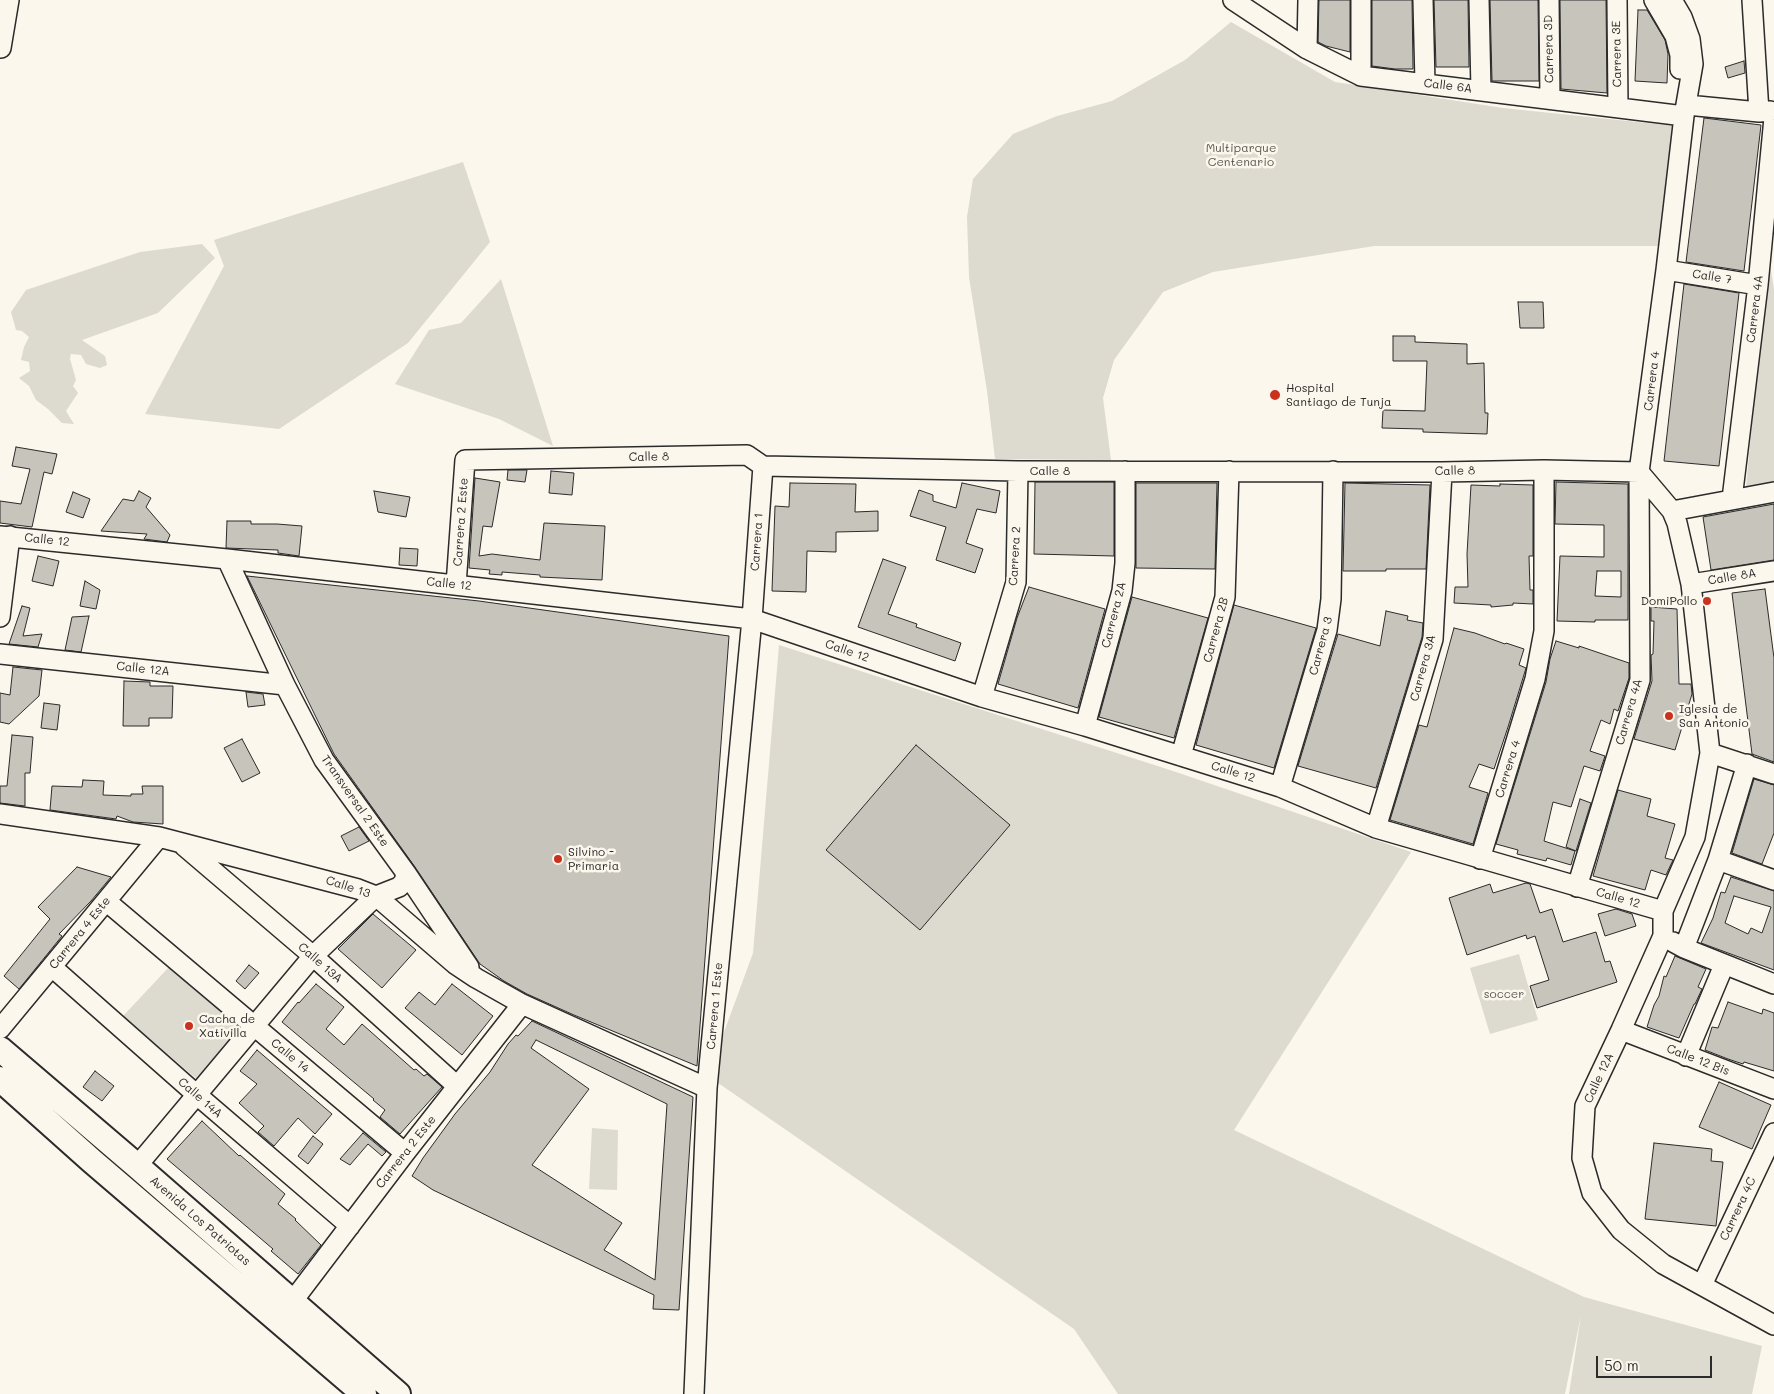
<!DOCTYPE html>
<html>
<head>
<meta charset="utf-8">
<style>
  body { margin:0 }
  #map { position:relative; width:1774px; height:1394px; overflow:hidden; background:#fbf7ec; font-family:Mali,sans-serif }
  canvas { display:block }
  .scale { position:absolute; left:1596px; top:1356px; width:116px; height:22px; box-sizing:border-box; border:2px solid #2b2b2b; border-top:0; padding-left:6px; font-size:15px; line-height:18px; white-space:nowrap; color:#2b2b2b; -webkit-text-stroke:4px #fbf7ec; paint-order:stroke }
</style>
</head>
<body>
<div id="map">
<canvas width="1774" height="1394"></canvas>
<div class="scale">50 m</div>
</div>
<script>
const ctx = document.querySelector('canvas').getContext('2d');
ctx.lineJoin = 'round';
function fillPath(path, color) { ctx.fillStyle = color; ctx.fill(path, 'evenodd'); }
const poly = rows => new Path2D(rows.map(r => 'M' + r).join(''));
function stroke(path, color, width, dash) { ctx.strokeStyle = color; ctx.lineWidth = width; ctx.lineCap = dash ? 'butt' : 'round'; ctx.setLineDash(dash || []); ctx.stroke(path); }
function drawText(font, color, halo, rows, align = 'center') {
  ctx.font = font + ' Mali,sans-serif'; ctx.lineWidth = 5; ctx.setLineDash([]); ctx.textBaseline = 'middle'; ctx.strokeStyle = halo; ctx.fillStyle = color; for (const [text, x, y, turn = 0] of rows) {
    ctx.save(); ctx.translate(x, y); ctx.rotate((+turn || 0) * Math.PI / 180); ctx.textAlign = isNaN(turn) ? turn : align; if (halo) ctx.strokeText(text, 0, 0); ctx.fillText(text, 0, 0); ctx.restore();
  }
}
fillPath(poly([
  [1231,22,1335,82,1503,108,1676,126,1663,246,1374,246,1213,272,1163,292,1114,360,1103,398,1111,460,995,459,987,391,969,277,967,217,973,179,1013,134,1057,116,1112,101,1185,60],
  [463,162,490,242,408,343,279,429,145,414,224,266,214,240],
  [202,244,215,258,158,313,82,340,105,356,107,365,100,368,86,364,81,355,71,354,70,359,76,380,73,386,78,393,66,411,74,424,62,423,48,409,36,400,29,386,19,378,30,371,29,362,21,360,24,347,29,337,22,331,16,330,11,312,26,290,140,252],
  [1768,253,1774,289,1774,483,1746,487],
  [501,279,553,446,499,419,395,384,429,330,461,323],
  [779,645,1170,770,1411,852,1234,1130,1584,1297,1762,1346,1752,1394,1569,1394,1581,1315,1565,1394,1118,1394,1074,1329,708,1076,753,953],
  [1519,954,1538,1020,1490,1034,1470,968],
  [170,966,242,1026,198,1080,123,1016],
  [592,1128,618,1130,617,1190,589,1189]
]), '#dddad0');
const building = poly([
  [1319,0,1350,0,1350,52,1326,46,1318,42,1319,0],
  [1372,0,1412,0,1413,69,1395,69,1372,66,1372,0],
  [1434,0,1468,0,1469,67,1436,67,1434,0],
  [1490,0,1538,0,1539,81,1492,81,1490,0],
  [1560,0,1606,0,1607,93,1561,89,1560,0],
  [1638,10,1647,10,1665,40,1668,54,1667,83,1635,81,1638,10],
  [1744,61,1745,73,1728,78,1725,67,1744,61],
  [1704,118,1761,125,1744,271,1686,262,1704,118],
  [1684,284,1739,293,1719,466,1664,461,1684,284],
  [1518,302,1543,302,1544,328,1520,328,1518,302],
  [1393,336,1415,336,1415,342,1467,344,1467,364,1484,363,1485,413,1488,413,1487,434,1423,432,1423,429,1382,428,1383,410,1425,411,1427,361,1393,361,1393,336],
  [16,447,57,454,52,474,44,472,32,527,0,523,0,501,21,504,30,469,12,466,16,447],
  [508,470,527,470,525,482,507,480,508,470],
  [551,471,574,473,572,495,549,493,551,471],
  [475,478,500,482,492,527,483,526,479,556,492,554,540,560,544,523,605,526,602,580,540,577,540,575,502,572,502,575,489,574,490,570,469,568,475,478],
  [1035,482,1114,482,1114,556,1034,554,1035,482],
  [1556,482,1628,484,1628,620,1595,620,1595,622,1557,621,1560,556,1604,557,1604,525,1555,524,1556,482],
  [1597,571,1621,571,1621,597,1595,596,1597,571],
  [790,483,856,484,855,512,878,511,878,531,836,532,836,552,807,551,806,592,772,591,775,506,789,507,790,483],
  [962,483,1000,491,996,513,977,509,966,543,983,549,975,573,936,560,946,527,910,516,919,490,933,495,933,501,956,508,962,483],
  [1136,483,1217,483,1215,569,1136,568,1136,483],
  [1345,483,1430,485,1426,569,1386,569,1386,571,1343,571,1345,483],
  [1500,484,1533,485,1533,556,1529,556,1530,590,1533,590,1533,604,1513,603,1513,605,1491,607,1491,605,1454,603,1455,587,1468,587,1467,554,1471,485,1500,486,1500,484],
  [139,491,151,498,146,507,170,535,167,542,144,539,147,534,101,531,123,499,134,501,139,491],
  [374,491,410,497,406,517,378,512,374,491],
  [73,492,90,499,83,518,66,512,73,492],
  [1774,504,1774,560,1711,570,1703,517,1774,504],
  [227,521,251,521,251,524,277,524,302,526,299,556,278,553,278,550,226,548,227,521],
  [400,548,418,549,417,566,399,565,400,548],
  [38,556,59,561,53,586,32,581,38,556],
  [883,559,906,567,888,614,917,624,916,627,961,643,955,661,858,627,883,559],
  [247,576,479,601,729,636,697,1066,574,1015,527,994,504,981,480,964,415,867,334,754,247,576],
  [85,581,100,590,96,609,80,606,85,581],
  [1029,587,1105,609,1078,708,998,684,1017,618,1029,587],
  [1765,589,1774,658,1774,762,1752,754,1732,593,1765,589],
  [1132,597,1208,618,1174,738,1099,717,1132,597],
  [1234,605,1316,628,1274,768,1196,745,1234,605],
  [22,606,30,608,23,636,42,634,38,647,9,644,22,606],
  [1651,607,1677,609,1679,684,1691,684,1692,694,1675,750,1634,739,1652,681,1651,655,1653,654,1654,621,1651,621,1651,607],
  [1386,611,1408,616,1407,620,1423,623,1422,637,1376,788,1298,766,1338,634,1380,646,1386,611],
  [89,616,81,652,65,650,72,617,89,616],
  [1454,628,1475,633,1505,644,1506,643,1524,649,1519,665,1526,668,1508,727,1494,769,1479,764,1469,787,1488,793,1473,844,1390,820,1419,725,1427,727,1454,628],
  [1556,641,1579,648,1579,646,1629,663,1629,678,1618,711,1614,709,1610,724,1601,720,1590,751,1605,756,1600,771,1584,766,1571,807,1553,802,1544,841,1575,851,1571,865,1547,858,1546,861,1517,854,1518,850,1496,844,1546,682,1550,659,1556,641],
  [13,667,42,670,39,696,9,724,0,722,0,693,10,695,13,667],
  [124,681,150,682,150,686,173,686,172,718,149,718,149,726,123,726,124,681],
  [246,692,263,694,265,705,248,707,246,692],
  [44,703,60,705,57,730,41,728,44,703],
  [12,735,33,737,30,773,25,773,25,806,0,803,0,786,7,786,12,735],
  [242,739,260,773,242,782,224,748,242,739],
  [916,745,1010,825,920,930,826,850,916,745],
  [1754,779,1774,785,1774,833,1762,864,1732,853,1754,779],
  [83,780,104,781,103,795,131,796,131,794,143,794,142,786,163,786,163,824,133,822,117,816,116,819,50,810,52,786,82,787,83,780],
  [1618,790,1651,799,1647,816,1675,824,1665,858,1673,860,1666,875,1651,870,1645,890,1593,876,1618,790],
  [1580,799,1591,803,1576,851,1566,847,1580,799],
  [359,827,369,841,349,851,341,836,359,827],
  [77,867,111,877,91,901,59,934,62,936,19,989,4,976,50,919,38,907,77,867],
  [1731,877,1774,891,1774,970,1701,943,1713,918,1721,892,1725,893,1731,877],
  [1734,896,1771,907,1762,933,1751,928,1748,934,1725,923,1734,896],
  [1526,883,1530,884,1540,913,1552,909,1563,942,1596,932,1605,962,1610,961,1617,982,1537,1008,1530,986,1549,980,1535,936,1527,939,1526,935,1467,955,1449,898,1490,884,1493,893,1526,883],
  [1616,909,1632,914,1636,926,1605,936,1598,914,1616,909],
  [373,914,416,950,382,988,338,949,373,914],
  [1675,956,1706,969,1698,987,1702,989,1695,1004,1694,1004,1679,1038,1647,1027,1654,1005,1659,996,1664,976,1666,977,1675,956],
  [249,965,259,973,245,989,236,981,249,965],
  [316,984,344,1007,326,1029,344,1045,362,1024,414,1070,416,1069,424,1076,427,1074,442,1087,400,1134,380,1117,385,1110,373,1100,374,1099,282,1022,298,1002,299,1003,316,984],
  [452,984,493,1016,462,1055,405,1008,419,992,435,1005,452,984],
  [1728,1002,1762,1014,1763,1009,1774,1013,1774,1071,1744,1062,1743,1064,1728,1059,1705,1050,1712,1027,1718,1028,1728,1002],
  [532,1021,693,1097,679,1310,653,1309,654,1295,433,1190,412,1176,423,1158,455,1114,490,1072,508,1044,516,1035,518,1036,532,1021],
  [536,1040,667,1104,655,1280,604,1250,622,1223,532,1165,589,1089,531,1048,536,1040],
  [257,1050,332,1114,315,1134,298,1118,274,1146,258,1132,264,1126,239,1103,257,1084,240,1071,257,1050],
  [95,1071,114,1086,102,1101,83,1087,95,1071],
  [1719,1082,1771,1105,1752,1149,1699,1127,1719,1082],
  [202,1121,239,1156,240,1155,285,1194,278,1204,296,1219,295,1220,321,1245,298,1274,271,1251,273,1249,167,1159,202,1121],
  [363,1133,386,1152,382,1156,368,1144,350,1165,340,1159,363,1133],
  [313,1136,323,1144,308,1164,298,1156,313,1136],
  [1654,1143,1712,1149,1711,1161,1723,1162,1716,1226,1645,1219,1654,1143]
]);
fillPath(building, '#c7c4bc');
stroke(building, '#2b2b2b', 1);
const minor = poly([
  [1233,0,1307,49,1361,76,1684,116],
  [1423,0,1425,83],
  [1479,0,1481,90],
  [1549,0,1550,99],
  [1617,0,1618,107],
  [1654,0,1675,36,1680,55,1680,69],
  [1752,0,1759,112],
  [1,48,9,0],
  [1307,49,1308,0],
  [1361,76,1361,0],
  [1687,105,1759,112,1770,111],
  [1666,270,1758,285],
  [1639,472,1672,511,1677,523,1691,584,1710,753,1695,837,1663,911,1663,936,1621,1030,1585,1106,1582,1158,1592,1193,1621,1230,1663,1264,1774,1325],
  [1732,499,1758,285,1774,118],
  [1672,511,1774,492],
  [0,536,227,559,752,619,982,697,1085,726,1280,787,1376,828,1663,911],
  [227,559,285,685,324,760,406,873,469,967],
  [1691,584,1774,571],
  [456,585,465,460,747,455,763,466,1018,471,1442,472,1544,470,1639,472],
  [0,617,10,536],
  [0,654,285,685],
  [982,697,1016,582,1018,471],
  [1085,726,1122,591,1125,563,1125,471],
  [1710,753,1774,774],
  [1181,756,1225,597,1229,471],
  [1280,787,1327,630,1331,599,1333,471],
  [0,814,159,837,358,889,376,896,455,964,476,978,522,1004,707,1088],
  [1376,828,1433,639,1442,472],
  [184,846,313,956,457,1086],
  [1480,859,1535,679,1544,631,1544,470],
  [1718,860,1774,880],
  [1577,887,1640,680,1639,472,1666,270,1684,116,1693,64,1690,39,1682,17,1672,0],
  [106,901,405,1153],
  [1673,942,1684,948,1774,984],
  [1684,948,1718,860,1747,764],
  [52,967,197,1095,350,1226],
  [0,1029,159,837],
  [1621,1030,1774,1089],
  [1686,1056,1724,965],
  [137,1166,313,956,376,896,399,887,404,882,406,873],
  [1702,1285,1774,1133],
  [292,1302,405,1153,522,1004],
  [694,1394,707,1088,752,619,763,466]
]);
const major = poly([
  [0,1049,137,1166,398,1394],
  [0,1079,92,1161,364,1394]
]);
stroke(minor, '#2b2b2b', 22);
stroke(major, '#2b2b2b', 28);
stroke(minor, '#fbf7ec', 19);
stroke(major, '#fbf7ec', 24);
for (const [x, y, r, color] of [
  [1275,395,6,"#c8321e"],
  [1707,601,5,"#c8321e"],
  [1669,716,5,"#c8321e"],
  [558,859,5,"#c8321e"],
  [189,1026,5,"#c8321e"]
]) { const dot = new Path2D(); dot.arc(x, y, r, 0, 2 * Math.PI); ctx.fillStyle = color; ctx.fill(dot); stroke(dot, '#fbf7ec', 2); }
drawText('12px', '#2b2b2b', '#fbf7ec', [
  ["Carrera 3D",1549,49,-91],
  ["Carrera 3E",1617,54,-91],
  ["Calle 6A",1448,86,7],
  ["Calle 7",1712,277,9],
  ["Carrera 4A",1755,309,-83],
  ["Carrera 4",1652,381,-83],
  ["Calle 8",649,457,-1],
  ["Calle 8",1050,471],
  ["Calle 8",1455,471,-1],
  ["Carrera 2 Este",461,522,-86],
  ["Calle 12",47,540,6],
  ["Carrera 1",757,542,-86],
  ["Carrera 2",1015,556,-87],
  ["Calle 8A",1732,577,-9],
  ["Calle 12",449,584,6],
  ["Carrera 2A",1114,615,-76],
  ["Carrera 2B",1216,630,-75],
  ["Carrera 3",1321,646,-75],
  ["Calle 12",847,651,19],
  ["Carrera 3A",1423,668,-75],
  ["Calle 12A",143,669,6],
  ["Carrera 4A",1629,712,-74],
  ["Carrera 4",1508,769,-73],
  ["Calle 12",1233,772,17],
  ["Transversal 2 Este",355,801,55],
  ["Calle 13",348,887,18],
  ["Calle 12",1618,898,16],
  ["Carrera 4 Este",80,933,-51],
  ["Calle 13A",320,963,41],
  ["Carrera 1 Este",715,1006,-85],
  ["Calle 14",290,1056,40],
  ["Calle 12 Bis",1698,1060,21],
  ["Calle 12A",1599,1078,-65],
  ["Calle 14A",200,1098,41],
  ["Carrera 2 Este",406,1152,-52],
  ["Carrera 4C",1738,1209,-65],
  ["Avenida Los Patriotas",200,1221,41]
]);
drawText('12px', '#585754', '#fbf7ec', [
  ["Multiparque",1241,148],
  ["Centenario",1241,162],
  ["soccer",1504,994]
]);
drawText('12px', '#2b2b2b', '#fbf7ec', [
  ["Hospital",1286,388],
  ["Santiago de Tunja",1286,402],
  ["DomiPollo",1697,601,"right"],
  ["Iglesia de",1679,709],
  ["San Antonio",1679,723],
  ["Silvino -",568,852],
  ["Primaria",568,866],
  ["Cacha de",199,1019],
  ["Xativilla",199,1033]
], 'left');
</script>
</body>
</html>
